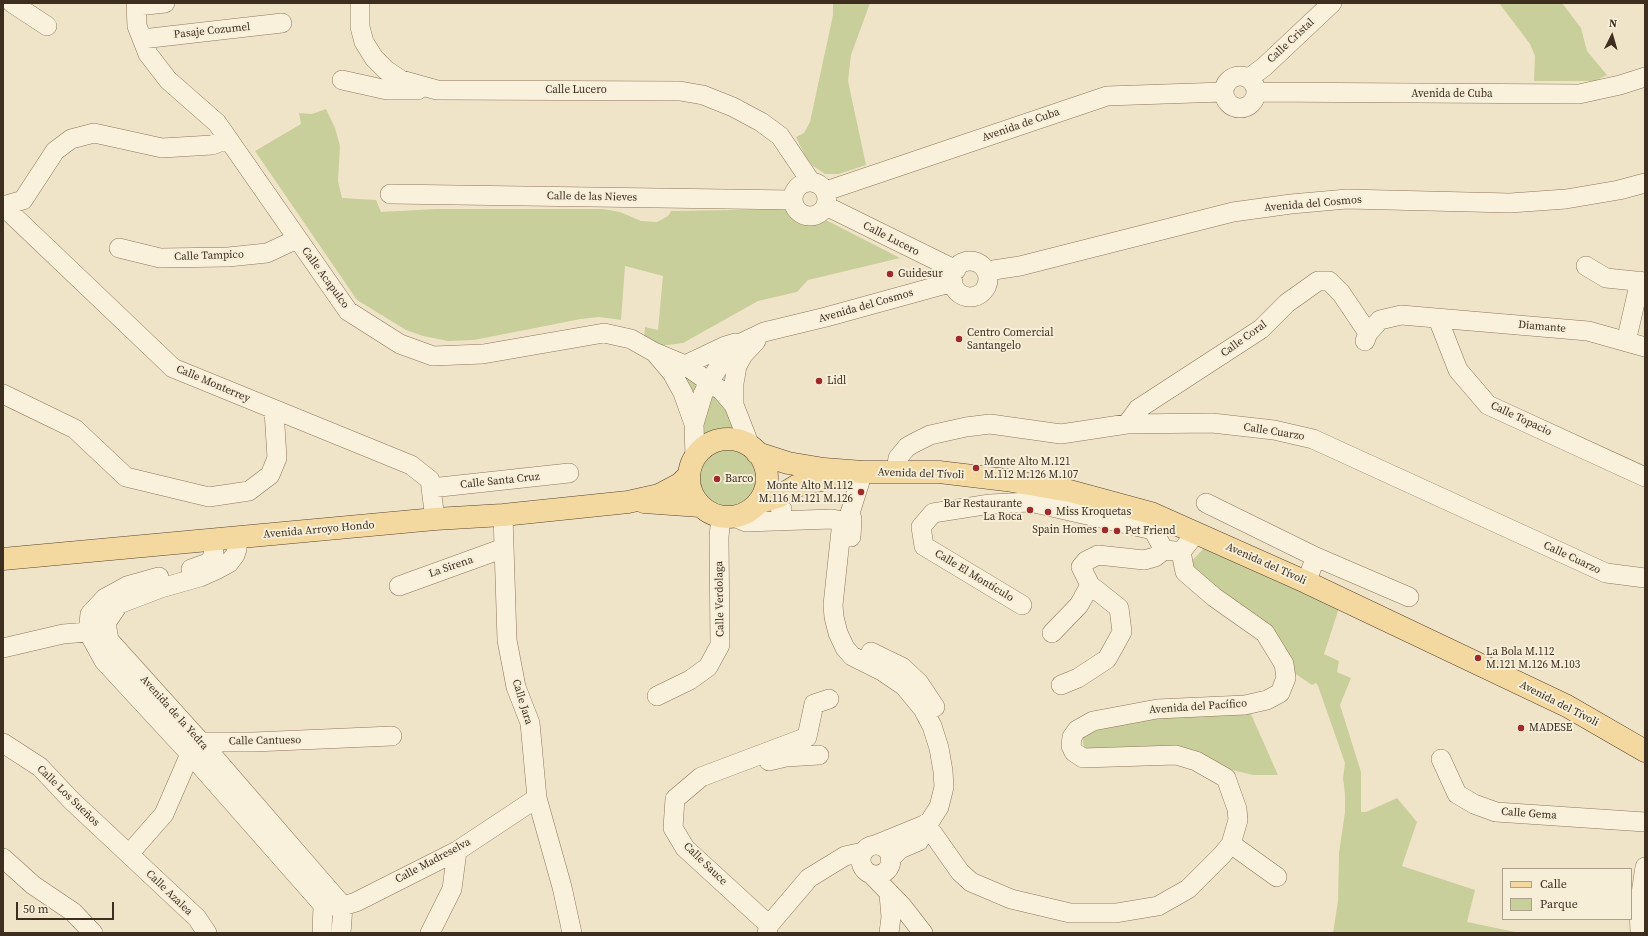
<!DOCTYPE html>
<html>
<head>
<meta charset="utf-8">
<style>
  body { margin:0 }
  #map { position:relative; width:1648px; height:936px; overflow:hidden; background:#f0e4c8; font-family:"Source Serif 4",serif }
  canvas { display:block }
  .frame { position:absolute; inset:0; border:4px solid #3d2e20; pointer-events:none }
  .legend { position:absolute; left:1502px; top:868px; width:130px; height:52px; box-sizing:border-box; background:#f7eed8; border:1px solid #ada18e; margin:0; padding:5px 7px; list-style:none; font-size:12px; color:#3d2e20 }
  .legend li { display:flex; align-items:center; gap:8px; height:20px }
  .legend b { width:20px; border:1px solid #ada18e }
  .north { position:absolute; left:1592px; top:16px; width:40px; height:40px; -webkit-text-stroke:3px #f7eed8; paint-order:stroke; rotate:5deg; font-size:11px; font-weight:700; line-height:16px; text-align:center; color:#3d2e20 }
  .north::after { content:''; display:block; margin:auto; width:14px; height:18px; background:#3d2e20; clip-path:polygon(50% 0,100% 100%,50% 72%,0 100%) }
  .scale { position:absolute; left:16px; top:902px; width:98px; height:18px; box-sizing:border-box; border:2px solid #3d2e20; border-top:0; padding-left:5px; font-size:12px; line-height:14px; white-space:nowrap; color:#3d2e20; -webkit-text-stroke:3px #f7eed8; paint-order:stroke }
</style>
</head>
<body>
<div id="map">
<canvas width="1648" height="936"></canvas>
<div class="frame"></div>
<ul class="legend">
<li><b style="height:5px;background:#f3d9a0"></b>Calle</li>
<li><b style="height:11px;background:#c9cf9b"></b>Parque</li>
</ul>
<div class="north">N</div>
<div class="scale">50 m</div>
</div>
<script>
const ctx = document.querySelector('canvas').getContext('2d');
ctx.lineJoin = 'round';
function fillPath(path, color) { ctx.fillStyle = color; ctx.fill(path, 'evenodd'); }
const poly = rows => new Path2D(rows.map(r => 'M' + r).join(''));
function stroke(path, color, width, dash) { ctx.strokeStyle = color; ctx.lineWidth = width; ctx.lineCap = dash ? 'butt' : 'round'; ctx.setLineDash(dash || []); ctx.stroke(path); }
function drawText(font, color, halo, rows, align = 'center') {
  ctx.font = font + ' "Source Serif 4",serif'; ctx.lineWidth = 4; ctx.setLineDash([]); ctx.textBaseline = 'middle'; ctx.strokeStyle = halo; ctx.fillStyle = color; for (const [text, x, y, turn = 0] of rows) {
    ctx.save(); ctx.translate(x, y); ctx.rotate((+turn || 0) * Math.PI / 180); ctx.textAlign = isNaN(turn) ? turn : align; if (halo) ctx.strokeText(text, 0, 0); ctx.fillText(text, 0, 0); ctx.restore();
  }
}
fillPath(poly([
  [833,3,870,3,851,55,848,81,866,165,839,174,825,174,813,166,806,158,796,137,804,133,810,122,833,15],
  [1499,3,1562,3,1581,28,1587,51,1607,75,1595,81,1534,81,1535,56,1530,44],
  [326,109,335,128,340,146,338,181,342,198,376,200,381,212,436,209,603,209,620,212,641,221,657,222,668,216,671,211,788,209,801,222,811,224,818,223,824,219,900,258,808,280,797,292,758,301,683,343,660,346,644,340,645,327,658,330,663,276,625,266,621,320,599,317,581,319,474,340,448,341,423,336,406,330,357,300,255,151,301,124,299,113,312,114],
  [679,369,699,381,692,403],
  [711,391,721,397,735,430,726,428,716,429,701,438],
  '699 478a29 29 0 1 1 58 0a29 29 0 1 1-58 0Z',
  [1207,545,1340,605,1324,654,1339,661,1337,672,1351,678,1340,705,1361,772,1361,812,1366,812,1397,798,1417,822,1402,866,1475,890,1467,922,1520,933,1333,933,1338,901,1339,853,1345,812,1345,794,1343,778,1345,763,1318,686,1316,683,1312,685,1290,670,1187,566],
  [1250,712,1278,775,1253,775,1232,770,1212,762,1085,751,1083,743,1083,736,1095,729,1127,720]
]), '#c9cf9b');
const minor = poly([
  [12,3,47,26],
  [136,3,137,26,148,54,168,80,217,123,348,311,400,344,433,356,483,354,604,333,631,339,654,352,685,365,722,391,734,405],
  [360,3,360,27,364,42,374,58,386,70,401,80,437,90,680,91,703,95,733,107,761,122,780,136,811,182],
  [137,6,165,3],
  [142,39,282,23],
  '1224 92a16 16 0 1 1 32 0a16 16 0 1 1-32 0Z',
  [1249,78,1264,67,1332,3],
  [342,80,387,90,418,90],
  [1256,92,1579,94,1620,85,1645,77],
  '793 199a17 17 0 1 1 34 0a17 17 0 1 1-34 0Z',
  [826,191,1107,96,1223,92],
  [390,194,793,200],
  [3,206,173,368,411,465,430,480,435,519],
  [3,206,23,200,55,151,71,139,94,133,162,148,212,145,228,139],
  [826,206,956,270],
  [119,248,160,258,228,257,267,253,297,239],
  '952 279a18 18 0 1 1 36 0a18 18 0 1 1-36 0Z',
  [1586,266,1606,278,1645,282],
  [987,271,1020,266,1233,212,1291,204,1347,199,1510,203,1566,199,1619,190,1645,183],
  [1438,319,1458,370,1488,405,1645,477],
  [1365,341,1368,333,1380,320,1401,315,1588,331,1645,347],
  [1626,342,1640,281],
  [656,354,672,373,683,393,694,424],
  [685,365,725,346,735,343],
  [3,394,75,429,126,477,209,497,249,491,270,475,277,458,274,410],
  [1127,424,1138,409,1261,329,1287,303,1318,281,1329,281,1341,293,1368,333],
  [750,446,734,405,734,383,737,366,743,355,756,341],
  [695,457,694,424,703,394,709,382,724,359,741,343,764,332,826,317,953,282],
  [896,471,898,458,907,447,914,443,930,435,966,427,990,424,1061,434,1127,424,1212,423,1274,430,1313,439,1606,573,1645,578],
  [766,485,773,499,782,509],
  [431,488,569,473],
  [1206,503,1316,557,1306,582],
  [503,515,507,640,516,687,530,723,537,798,562,887,572,933],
  [734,517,746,522,832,519,842,521,833,605,834,617,838,633,845,648,852,656,882,671,904,686,923,709,932,726,939,748,943,771,944,787,939,807,930,821,924,825,875,845],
  [851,537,852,519,850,513,863,472],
  [235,538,237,549,235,555,229,563,218,569,200,577,161,588,119,604,106,623,109,640,201,742,343,906,341,933],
  [1316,557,1409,597],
  [191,569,208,563,212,558,214,554,212,540],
  [159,577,127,586,105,598,90,614,88,632,104,661,190,754,323,905,322,933],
  [399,586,504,548],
  [1022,605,924,546,921,527,933,513,990,504,1030,502,1153,530,1164,550],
  [1052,633,1079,605,1090,585],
  [3,648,63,634,88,632,99,626],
  [871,652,902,667,919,683,935,707],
  [1061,685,1078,678,1107,659,1122,632,1119,608,1090,585,1081,567,1086,561,1098,555,1144,560,1155,557,1164,550,1175,551],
  [657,696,690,680,708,667,720,645,719,537,721,516],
  [3,743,40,767,71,800,197,918,207,933],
  [1441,759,1457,794,1474,804,1496,812,1645,822],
  [769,761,786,757,819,755],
  [924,825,929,828,960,872,971,882,1011,899,1070,913,1116,913,1158,906,1188,889,1222,855,1231,844,1238,820,1237,809,1226,778,1196,761,1176,755,1083,758,1074,752,1071,746,1072,737,1077,730,1093,721,1157,709,1245,705,1267,700,1280,693,1286,678,1284,664,1265,633,1214,597,1185,572,1181,552,1196,533],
  [1231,844,1277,877],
  '861 860a15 15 0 1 1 30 0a15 15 0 1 1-30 0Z',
  [129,854,164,814,190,754,201,742,254,742,392,736],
  [3,858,33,885,73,912,93,933],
  [890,859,900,849,919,841],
  [871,874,902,906,923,933],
  [331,906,343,906,356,902,457,851,537,798],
  [769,925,685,848,673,828,675,799,701,777,807,737,814,704,829,699],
  [430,933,452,889,457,851],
  [767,933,769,925,809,878,845,856,863,852],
  [889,933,891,917,889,894],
  [1640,933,1639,907,1645,867]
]);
const major = poly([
  '689 478a39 39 0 1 1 78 0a39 39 0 1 1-78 0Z',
  [757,453,788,463,824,469,863,472,939,472,1006,480,1070,491,1151,513,1306,582,1567,706,1645,751],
  [644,502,700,506],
  [758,503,780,496,796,486,837,476],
  [3,559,435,519,503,515,628,502,659,495,680,484,689,475]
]);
stroke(minor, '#8d765c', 20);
stroke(major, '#5b4430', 23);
stroke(minor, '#faf1dc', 19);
stroke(major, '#f3d9a0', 22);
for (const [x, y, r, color] of [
  [890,274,4,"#9e2a2b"],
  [959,339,4,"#9e2a2b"],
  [819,381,4,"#9e2a2b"],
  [976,468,4,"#9e2a2b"],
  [717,479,4,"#9e2a2b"],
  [861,492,4,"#9e2a2b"],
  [1030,510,4,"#9e2a2b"],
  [1048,512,4,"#9e2a2b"],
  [1105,530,4,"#9e2a2b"],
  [1117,531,4,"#9e2a2b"],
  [1478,658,4,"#9e2a2b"],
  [1521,728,4,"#9e2a2b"]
]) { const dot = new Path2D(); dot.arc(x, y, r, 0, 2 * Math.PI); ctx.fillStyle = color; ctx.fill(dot); stroke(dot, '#f7eed8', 1.5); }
drawText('11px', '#3d2e20', '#f7eed8', [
  ["Pasaje Cozumel",212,31,-6],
  ["Calle Cristal",1291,41,-43],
  ["Calle Lucero",576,90],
  ["Avenida de Cuba",1452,94],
  ["Avenida de Cuba",1021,125,-19],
  ["Calle de las Nieves",592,197,1],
  ["Avenida del Cosmos",1313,204,-5],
  ["Calle Lucero",891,239,27],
  ["Calle Tampico",209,256,-2],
  ["Calle Acapulco",325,278,54],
  ["Avenida del Cosmos",866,306,-16],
  ["Diamante",1542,327,5],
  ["Calle Coral",1244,339,-36],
  ["Calle Monterrey",213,384,23],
  ["Calle Topacio",1521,419,25],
  ["Calle Cuarzo",1274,432,9],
  ["Avenida del Tívoli",921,474,2],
  ["Calle Santa Cruz",500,481,-6],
  ["Avenida Arroyo Hondo",319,530,-5],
  ["Calle Cuarzo",1572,558,25],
  ["Avenida del Tívoli",1266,564,24],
  ["La Sirena",451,567,-19],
  ["Calle El Montículo",974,576,31],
  ["Calle Verdolaga",720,599,-91],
  ["Calle Jara",522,702,73],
  ["Avenida del Tívoli",1559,704,27],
  ["Avenida del Pacífico",1198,707,-4],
  ["Avenida de la Yedra",174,713,48],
  ["Calle Cantueso",265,741,-1],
  ["Calle Los Sueños",68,796,44],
  ["Calle Gema",1529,814,4],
  ["Calle Madreselva",433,861,-28],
  ["Calle Sauce",705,864,44],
  ["Calle Azalea",169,893,44]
]);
drawText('11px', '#3d2e20', '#f7eed8', [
  ["Guidesur",898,274],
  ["Centro Comercial",967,333],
  ["Santangelo",967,346],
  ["Lidl",827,381],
  ["Monte Alto M.121",984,462],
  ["M.112 M.126 M.107",984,475],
  ["Barco",725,479],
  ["Monte Alto M.112",853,486,"right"],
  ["M.116 M.121 M.126",853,499,"right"],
  ["Bar Restaurante",1022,504,"right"],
  ["La Roca",1022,517,"right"],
  ["Miss Kroquetas",1056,512],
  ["Spain Homes",1097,530,"right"],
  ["Pet Friend",1125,531],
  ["La Bola M.112",1486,652],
  ["M.121 M.126 M.103",1486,665],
  ["MADESE",1529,728]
], 'left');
</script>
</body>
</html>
